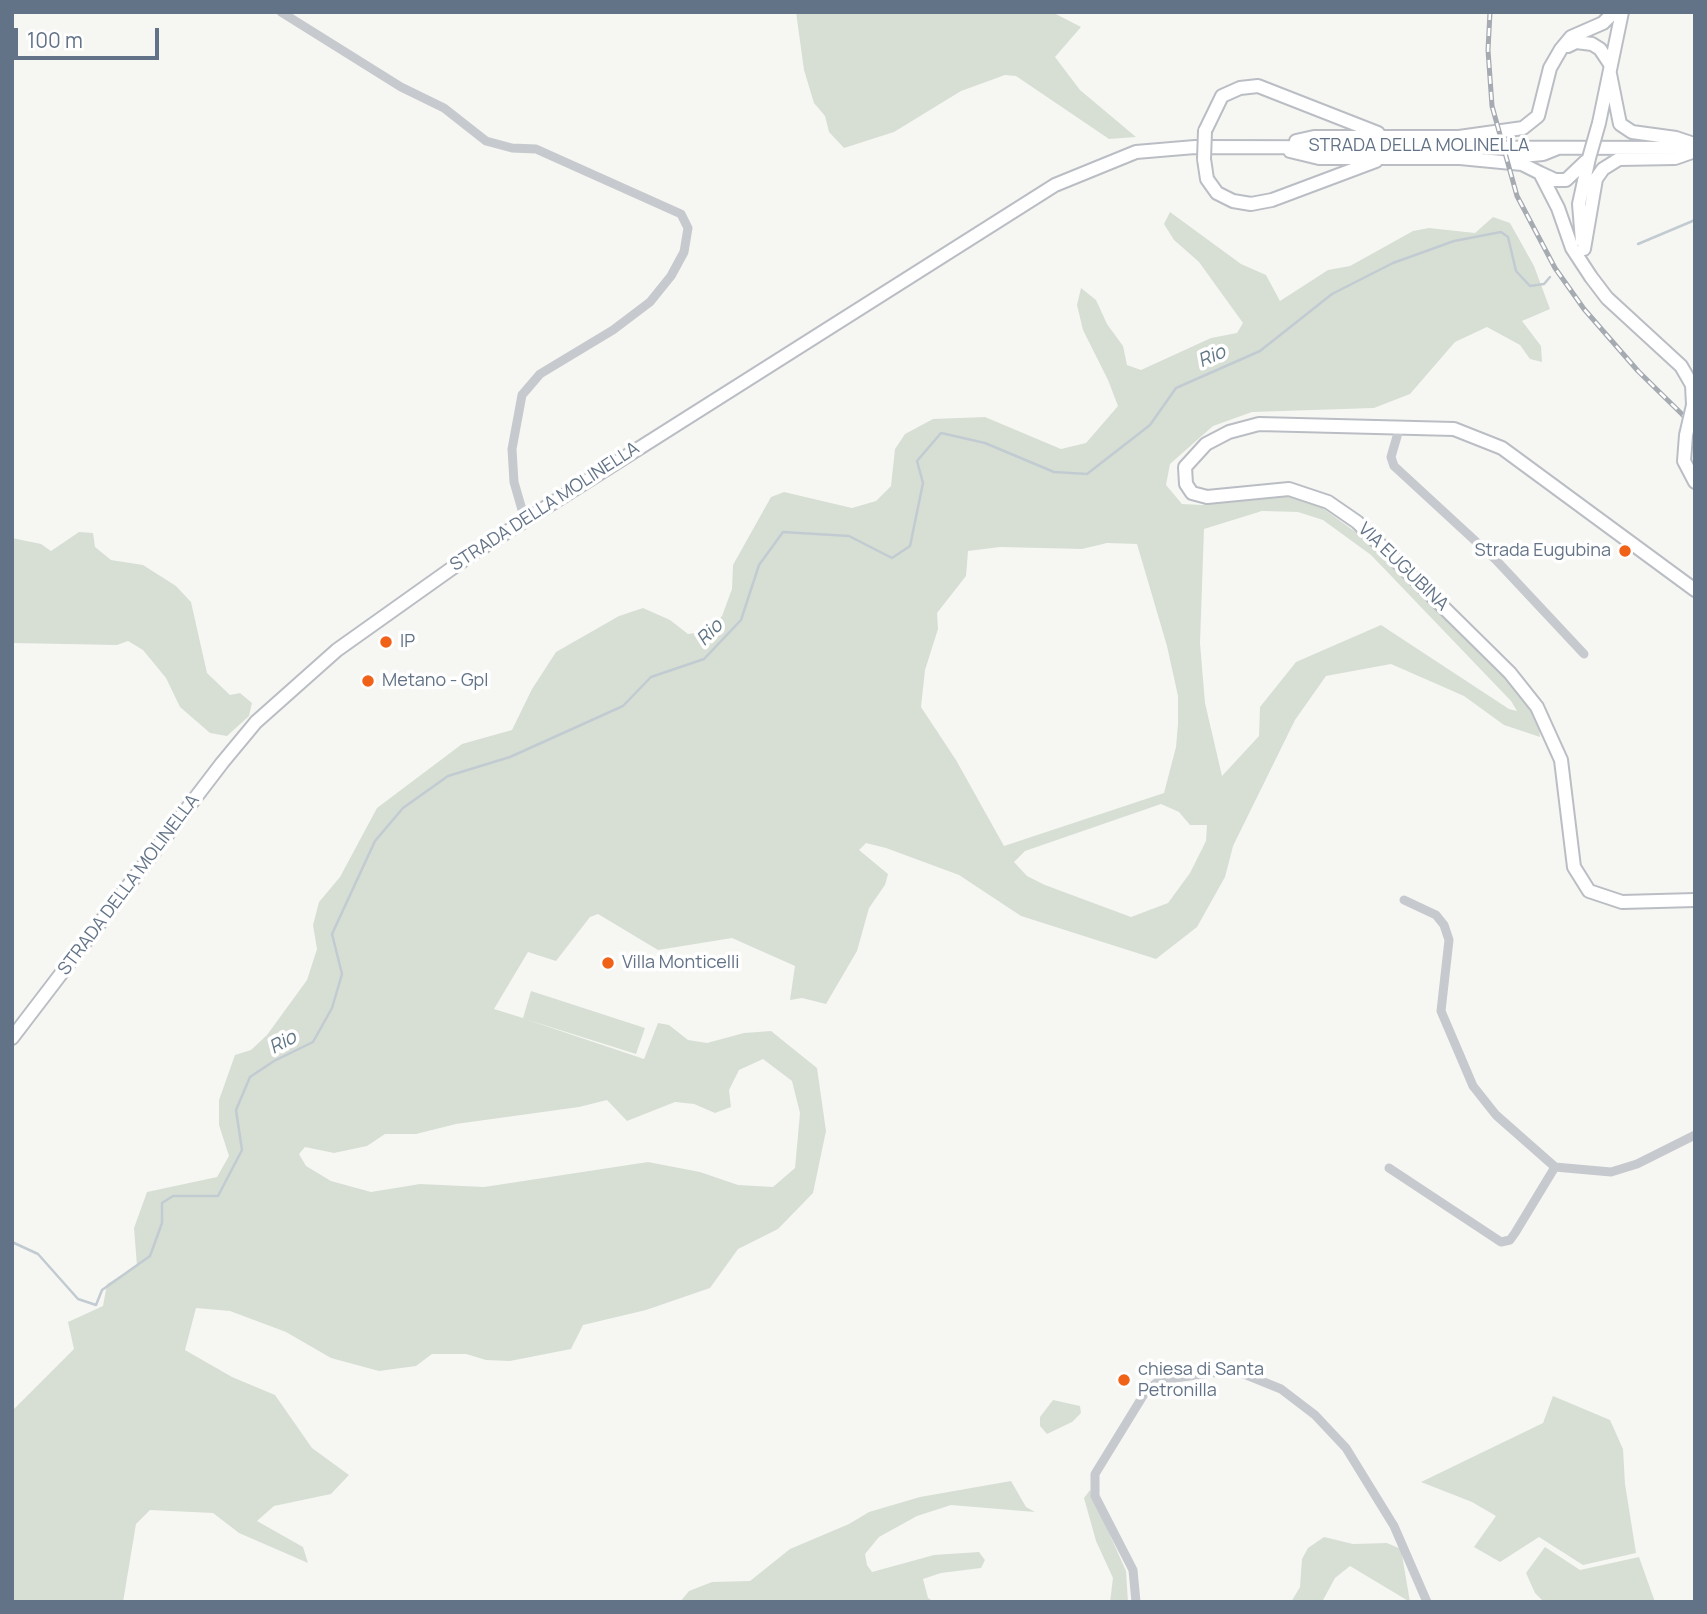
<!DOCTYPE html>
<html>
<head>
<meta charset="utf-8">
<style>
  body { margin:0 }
  #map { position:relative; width:1707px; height:1614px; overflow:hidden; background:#f6f7f3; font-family:Manrope,sans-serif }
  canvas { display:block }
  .frame { position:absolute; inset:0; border:14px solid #637387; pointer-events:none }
  .scale { position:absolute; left:14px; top:28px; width:145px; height:32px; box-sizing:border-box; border:4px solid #637387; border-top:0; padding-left:9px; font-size:21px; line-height:24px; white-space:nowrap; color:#637387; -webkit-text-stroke:5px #fff; paint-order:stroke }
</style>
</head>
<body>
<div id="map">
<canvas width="1707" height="1614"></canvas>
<div class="frame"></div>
<div class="scale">100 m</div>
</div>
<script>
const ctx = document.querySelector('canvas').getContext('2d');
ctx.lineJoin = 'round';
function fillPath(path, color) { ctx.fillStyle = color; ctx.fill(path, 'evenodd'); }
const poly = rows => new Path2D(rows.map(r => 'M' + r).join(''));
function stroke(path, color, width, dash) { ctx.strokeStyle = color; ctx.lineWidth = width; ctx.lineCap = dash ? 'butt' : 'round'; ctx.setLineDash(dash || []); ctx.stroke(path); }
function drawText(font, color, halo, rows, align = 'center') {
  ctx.font = font + ' Manrope,sans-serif'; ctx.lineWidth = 7; ctx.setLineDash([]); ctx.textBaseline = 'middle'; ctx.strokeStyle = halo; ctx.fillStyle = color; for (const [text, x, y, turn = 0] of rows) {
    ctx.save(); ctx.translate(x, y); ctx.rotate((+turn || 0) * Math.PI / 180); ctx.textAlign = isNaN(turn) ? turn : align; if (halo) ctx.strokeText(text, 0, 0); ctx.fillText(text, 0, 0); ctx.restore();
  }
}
fillPath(poly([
  [796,12,1052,12,1081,27,1055,57,1080,90,1136,137,1109,139,1016,76,1005,75,961,91,894,132,844,148,829,132,825,116,814,103,804,70],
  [1170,212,1241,264,1266,275,1280,301,1328,270,1350,266,1413,231,1429,228,1475,233,1493,217,1510,223,1534,266,1550,309,1522,321,1541,346,1542,362,1530,359,1520,345,1487,327,1455,342,1410,394,1374,408,1252,412,1213,426,1170,464,1166,485,1182,504,1202,505,1267,495,1310,499,1375,546,1508,676,1539,724,1540,737,1504,725,1464,696,1391,664,1326,676,1295,720,1233,846,1225,877,1197,927,1156,959,1021,916,959,875,886,848,866,843,859,850,888,874,885,885,869,908,857,951,826,1004,802,998,790,1000,795,966,732,938,658,950,598,914,590,917,556,961,528,952,494,1009,523,1018,531,991,645,1028,636,1054,525,1019,644,1059,658,1023,669,1025,688,1040,707,1043,744,1033,771,1031,817,1068,826,1131,813,1193,778,1229,738,1249,710,1288,646,1310,583,1325,571,1349,510,1361,486,1360,466,1354,432,1354,416,1366,379,1371,331,1358,286,1332,230,1311,196,1308,185,1350,232,1377,275,1395,312,1448,349,1475,331,1494,274,1506,257,1521,303,1547,308,1563,239,1533,213,1513,150,1510,136,1524,123,1602,12,1602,12,1411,74,1349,68,1322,103,1306,107,1284,137,1266,134,1228,147,1192,217,1177,229,1156,219,1125,219,1100,235,1055,251,1050,267,1035,307,980,317,949,313,925,319,902,340,877,377,808,462,744,512,730,532,689,556,652,619,616,643,608,670,620,688,634,707,631,722,616,732,589,733,565,771,497,784,492,852,508,876,501,891,486,895,449,905,434,933,419,985,417,1061,449,1086,443,1118,406,1108,380,1083,330,1077,305,1081,288,1096,300,1107,324,1123,346,1127,365,1141,370,1211,338,1237,333,1243,323,1199,262,1174,240,1164,224],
  [1262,511,1298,512,1323,520,1371,555,1511,701,1517,711,1509,709,1381,625,1296,662,1260,707,1259,736,1222,776,1205,703,1200,643,1204,529],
  [1107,543,1137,544,1167,646,1178,696,1178,724,1176,747,1164,793,1004,846,956,760,921,707,925,670,938,629,937,613,966,576,968,551,1000,547,1082,549],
  [1161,804,1179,812,1190,825,1207,825,1206,841,1190,873,1168,903,1131,917,1045,885,1027,876,1014,862,1025,851],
  [763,1059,792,1081,800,1113,795,1168,773,1187,738,1185,700,1172,648,1162,484,1187,420,1184,371,1192,331,1181,306,1166,299,1154,305,1147,334,1153,367,1146,385,1134,416,1134,456,1124,579,1107,607,1100,627,1121,675,1102,694,1104,715,1113,731,1107,729,1090,739,1070],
  [79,532,93,533,95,547,111,560,143,565,176,586,191,602,207,673,230,695,240,693,252,703,249,716,227,736,210,733,180,707,166,678,143,650,128,641,117,645,12,643,12,538,41,544,51,551],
  [1553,1396,1610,1420,1623,1449,1625,1484,1636,1553,1583,1565,1539,1537,1500,1562,1474,1547,1496,1516,1472,1502,1421,1482,1543,1423],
  [1053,1400,1080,1406,1081,1413,1072,1422,1047,1434,1040,1426,1040,1417],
  [1011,1481,1026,1507,1035,1512,951,1505,917,1516,879,1537,865,1554,867,1565,872,1572,934,1555,979,1552,985,1560,981,1568,941,1573,923,1579,928,1598,934,1602,680,1602,689,1591,712,1582,750,1581,790,1549,849,1524,869,1512,920,1497],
  [1090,1490,1126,1571,1128,1602,1110,1602,1113,1578,1096,1541,1084,1498],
  [1324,1537,1353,1544,1387,1543,1401,1549,1410,1602,1350,1566,1335,1578,1322,1602,1291,1602,1300,1587,1302,1559,1308,1548],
  [1545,1547,1580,1570,1639,1557,1655,1602,1544,1602,1535,1593,1526,1573]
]), '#d7dfd4');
stroke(poly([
  [1638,244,1695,220],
  [12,1242,38,1254,78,1299,96,1305,102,1290,150,1256,162,1223,162,1203,173,1196,218,1196,242,1150,236,1110,250,1077,274,1061,313,1042,332,1008,342,974,332,934,375,841,403,808,448,776,510,757,623,706,651,677,704,659,741,620,759,565,783,532,849,536,892,558,910,546,923,483,917,461,941,433,985,443,1054,472,1087,474,1150,425,1176,388,1260,351,1332,294,1393,263,1454,241,1501,232,1508,237,1516,271,1530,286,1544,284,1550,277]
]), '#c2cbd2', 2.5);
const secondary = poly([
  [1568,46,1576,42,1592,44,1600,49,1610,64],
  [1610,74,1620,124,1632,132,1676,138,1694,144],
  [1599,123,1622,12],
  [1205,131,1222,96,1240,88,1258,86,1378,133],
  [1296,141,1314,137,1459,137,1523,128,1538,116,1550,68,1561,49,1571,37,1603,23,1614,12],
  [1290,151,1319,158,1460,158,1522,164,1540,173,1558,208,1572,248,1591,277,1607,298,1681,366,1692,385,1693,405],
  [1511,157,1543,154,1558,148],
  [1204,159,1207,179,1217,193,1233,201,1251,204,1272,200,1376,161],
  [1540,173,1555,180,1566,180,1586,161],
  [1582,241,1579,204,1589,158],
  [1584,249,1596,179,1603,169,1619,159,1675,158,1695,151],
  [1686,435,1684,461,1695,482],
  [1695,590,1502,448,1454,429,1259,424,1229,432,1206,444,1185,467,1186,484,1192,493,1207,497,1289,489,1328,502,1357,522,1510,673,1537,707,1561,760,1574,867,1589,891,1622,902,1695,900],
  [12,1038,222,763,256,722,337,650,472,554,1055,185,1136,152,1195,147,1695,148]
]);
stroke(secondary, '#babec4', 16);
stroke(poly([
  [281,12,401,87,444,108,486,141,512,148,536,149,681,214,688,228,684,252,671,276,650,302,613,330,540,374,522,395,512,449,514,482,525,520],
  [1400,426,1391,457,1394,466,1496,560,1584,654],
  [1404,900,1436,915,1444,925,1449,940,1441,1011,1473,1086,1496,1115,1555,1167,1611,1172,1637,1164,1695,1135],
  [1389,1168,1501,1242,1510,1240,1515,1233,1555,1167],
  [1136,1602,1133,1570,1095,1496,1095,1474,1146,1391,1160,1380,1234,1370,1281,1389,1315,1415,1346,1448,1394,1526,1427,1602]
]), '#c6c9cd', 9);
stroke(secondary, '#fff', 12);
const rail = poly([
  [1490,12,1488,50,1492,106,1517,196,1555,268,1584,309,1638,371,1695,427]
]);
stroke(rail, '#a6abb2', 5);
stroke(rail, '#fff', 2.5, [8]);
const secondaryBridge = poly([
  [1589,158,1599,123],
  [1204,159,1205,131],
  [1686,435,1693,405]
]);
stroke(secondaryBridge, '#babec4', 16, []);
stroke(secondaryBridge, '#fff', 12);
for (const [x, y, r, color] of [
  [1625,551,7,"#f16219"],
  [386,642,7,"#f16219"],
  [368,681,7,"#f16219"],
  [608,963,7,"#f16219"],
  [1124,1380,7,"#f16219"]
]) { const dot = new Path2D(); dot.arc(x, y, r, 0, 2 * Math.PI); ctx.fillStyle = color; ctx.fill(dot); stroke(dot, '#fff', 2.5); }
drawText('18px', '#637387', '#fff', [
  ["STRADA DELLA MOLINELLA",1419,146],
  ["STRADA DELLA MOLINELLA",545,507,-33],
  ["VIA EUGUBINA",1403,567,44],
  ["STRADA DELLA MOLINELLA",129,885,-53]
]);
drawText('18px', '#637387', '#fff', [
  ["Strada Eugubina",1611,551,"right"],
  ["IP",400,642],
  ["Metano - Gpl",382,681],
  ["Villa Monticelli",622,963],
  ["chiesa di Santa",1138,1370],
  ["Petronilla",1138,1391]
], 'left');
drawText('italic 19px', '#5f7583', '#fff', [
  ["Rio",1212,357,-24],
  ["Rio",710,633,-46],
  ["Rio",283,1043,-29]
]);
</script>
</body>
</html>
